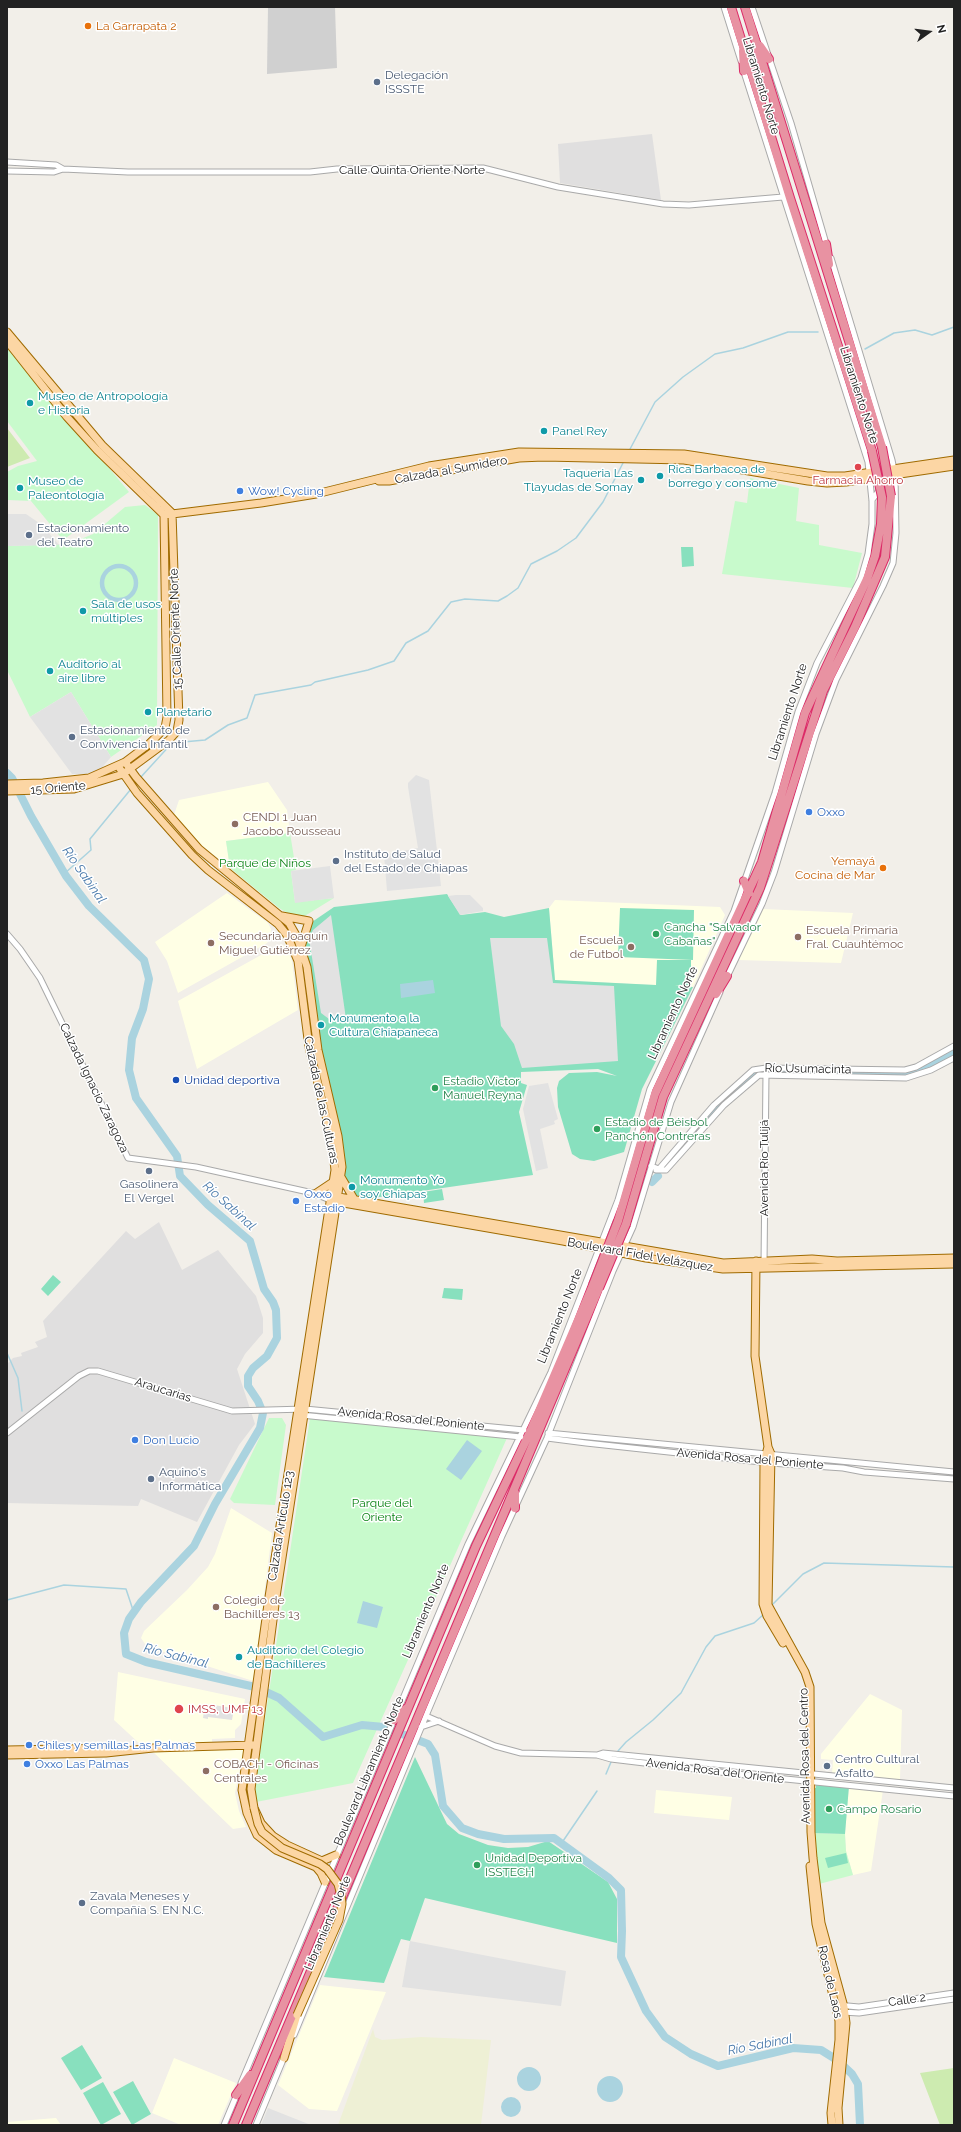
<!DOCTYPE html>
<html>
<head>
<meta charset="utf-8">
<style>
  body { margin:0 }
  #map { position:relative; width:961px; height:2132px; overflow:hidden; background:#f2efe9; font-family:Raleway,sans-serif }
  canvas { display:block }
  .frame { position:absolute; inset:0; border:8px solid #222; pointer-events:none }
  .north { position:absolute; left:909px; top:12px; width:40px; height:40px; -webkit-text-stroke:3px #fff; paint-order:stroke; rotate:76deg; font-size:11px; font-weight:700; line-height:16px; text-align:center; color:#222 }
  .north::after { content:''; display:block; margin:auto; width:14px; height:18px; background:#222; clip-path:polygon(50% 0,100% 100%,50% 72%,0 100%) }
</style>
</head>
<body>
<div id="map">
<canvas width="961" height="2132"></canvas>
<div class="frame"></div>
<div class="north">N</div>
</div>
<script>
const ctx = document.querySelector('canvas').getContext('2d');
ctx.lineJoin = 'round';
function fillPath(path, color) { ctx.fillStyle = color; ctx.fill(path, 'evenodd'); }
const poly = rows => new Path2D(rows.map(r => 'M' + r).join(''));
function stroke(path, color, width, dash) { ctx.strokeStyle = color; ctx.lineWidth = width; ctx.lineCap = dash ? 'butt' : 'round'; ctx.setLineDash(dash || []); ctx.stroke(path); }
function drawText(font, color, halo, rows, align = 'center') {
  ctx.font = font + ' Raleway,sans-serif'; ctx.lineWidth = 3; ctx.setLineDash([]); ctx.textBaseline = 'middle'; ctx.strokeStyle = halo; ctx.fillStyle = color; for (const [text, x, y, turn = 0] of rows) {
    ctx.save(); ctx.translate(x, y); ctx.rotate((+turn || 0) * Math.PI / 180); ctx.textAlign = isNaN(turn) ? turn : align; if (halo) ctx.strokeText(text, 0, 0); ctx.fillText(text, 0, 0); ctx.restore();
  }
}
fillPath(poly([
  [652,134,661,200,560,183,558,144],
  [159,1222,182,1270,218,1250,256,1296,263,1318,263,1333,245,1354,237,1369,255,1424,239,1445,197,1522,141,1499,138,1506,7,1503,7,1364,13,1358,22,1356,21,1353,38,1347,35,1342,47,1337,43,1321,126,1231,135,1239]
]), '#e0dfdf');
fillPath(poly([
  [268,782,287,810,290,833,226,841,230,868,199,843,174,815,179,800],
  [227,893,268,923,271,929,270,939,267,943,178,993,167,961,155,942],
  [555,900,720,907,725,915,693,987,555,980,549,908],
  [763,909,853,913,841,963,738,960],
  [281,944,286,947,292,961,298,1010,197,1069,178,1001],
  [231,1508,272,1533,253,1681,152,1648,145,1644,141,1638,144,1631,187,1590,208,1567,215,1554],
  [118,1672,245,1699,241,1724,235,1730,235,1738,212,1739,212,1744,140,1744,114,1720],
  [870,1694,902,1710,900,1780,832,1774,833,1760,821,1759,821,1754],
  [150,1749,244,1749,235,1793,239,1811,246,1827,233,1829],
  [849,1786,883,1790,871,1871,853,1875,846,1851,845,1834],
  [656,1790,732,1797,729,1820,654,1813],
  [320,1985,386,1992,337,2111,309,2109,278,2085],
  [174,2058,236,2083,218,2125,181,2125,152,2113],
  [56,2118,61,2125,7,2125,7,2122]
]), '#ffffe5');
fillPath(poly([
  [268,7,335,7,337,68,267,74]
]), '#d0d0d0');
fillPath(poly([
  [373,2029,375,2037,382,2040,421,2037,491,2040,481,2125,338,2125]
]), '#eef0d5');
fillPath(poly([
  [7,428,30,458,7,467],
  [954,2068,954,2125,940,2125,920,2073]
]), '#cdebb0');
fillPath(poly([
  [7,346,129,492,63,540,31,501,7,500,7,472,18,466,37,461,7,421],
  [750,478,799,488,796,521,819,525,819,545,862,553,853,588,722,574,735,501,747,503],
  [145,505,158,515,157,725,111,757,71,692,30,717,7,670,7,546,69,544,93,534,125,507],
  [290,833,296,870,291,871,295,902,334,898,303,917,294,917,279,908,230,868,226,841],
  [269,1418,282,1418,286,1425,275,1505,234,1503,230,1499],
  [310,1418,507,1438,353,1783,256,1802,255,1786],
  [812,1833,845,1834,846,1851,853,1875,819,1884]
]), '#c8facc');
fillPath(poly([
  [681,547,693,547,694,566,682,567],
  [447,894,461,915,485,912,504,917,549,908,555,980,656,985,657,960,691,960,691,985,675,985,693,987,642,1089,624,1152,594,1161,580,1159,572,1154,558,1107,557,1088,559,1081,569,1073,597,1072,617,1076,598,1069,521,1072,521,1083,527,1085,519,1112,533,1175,366,1199,356,1197,343,1176,321,1049,311,972,304,946,312,922,334,907],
  [620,908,694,910,693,960,618,957],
  [442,1189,444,1200,424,1203,423,1192],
  [53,1275,61,1282,48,1296,41,1289],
  [444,1288,463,1289,462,1300,442,1298],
  [415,1757,447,1824,459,1834,488,1845,508,1848,528,1847,548,1841,608,1882,617,1899,617,1943,425,1898,410,1941,401,1939,384,1983,324,1977],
  [816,1783,849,1786,845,1834,812,1833,812,1788,816,1788],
  [846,1853,848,1863,828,1868,825,1858],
  [82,2045,102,2078,81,2090,61,2058],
  [133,2081,151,2114,132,2125,113,2092],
  [103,2082,121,2114,101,2125,83,2093]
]), '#88e0be');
fillPath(poly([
  [7,514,26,514,42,525,59,545,7,546],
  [71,692,111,757,99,771,85,774,72,774,30,717],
  [416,775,429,780,441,886,387,891,384,855,418,848,408,787,408,783],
  [330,866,334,898,295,903,291,871],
  [456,895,470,895,483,908,483,911,460,915,448,896],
  [331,915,346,1019,333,1022,321,1013,309,939,313,930],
  [490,938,547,938,553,983,614,986,618,1061,522,1068,514,1044,501,1026],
  [548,1083,558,1119,554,1121,555,1124,540,1129,548,1168,536,1171,523,1109,529,1086],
  [205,1704,234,1708,232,1720,208,1717,208,1719,203,1718],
  [410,1941,566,1971,561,2006,402,1987],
  [268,2108,311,2125,261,2125]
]), '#e2e2e2');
fillPath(poly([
  [433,980,435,993,401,998,400,984],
  [467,1440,482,1451,461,1480,446,1469],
  [363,1601,383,1607,377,1628,357,1623],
  '517 2079a12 12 0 1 1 24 0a12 12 0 1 1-24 0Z',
  '597 2089a13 13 0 1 1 26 0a13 13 0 1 1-26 0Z',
  '501 2107a10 10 0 1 1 20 0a10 10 0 1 1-20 0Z'
]), '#aad3df');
stroke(poly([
  [865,349,894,333,915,330,932,335,954,327],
  [629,451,655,402,683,377,715,354,743,348,788,332,818,332],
  [140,778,172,743,205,740,228,725,247,718,255,695,311,685,315,682,368,670,394,661,406,643,428,631,451,602,465,599,498,601,507,596,518,588,531,564,557,551,576,538,603,502,624,461],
  [65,873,91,850,90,839,131,789],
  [7,1353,18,1378,22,1411],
  [7,1600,64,1585,126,1589,134,1613],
  [772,1605,803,1574,824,1563,954,1567],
  [618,1751,626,1742,653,1720,681,1693,706,1647,715,1636,754,1623,764,1614],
  [606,1774,611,1762],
  [561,1844,597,1791]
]), '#aad3df', 1.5);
stroke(poly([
  '102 583a17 17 0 1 1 34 0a17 17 0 1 1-34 0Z'
]), '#aad3df', 4.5);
stroke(poly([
  [7,773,12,778,31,816,66,876,89,906,144,960,149,979,143,1009,132,1038,129,1070,136,1098,177,1156,180,1176,208,1205,250,1241,264,1289,273,1302,276,1310,277,1338,267,1356,253,1368,248,1376,248,1386,258,1401,263,1413,260,1428,215,1504,194,1546,141,1602,129,1619,124,1633,126,1654,146,1662,255,1687,279,1698,323,1737,362,1725,384,1727,428,1744,435,1755,443,1806,462,1828,478,1834,504,1839,554,1838,609,1878,621,1890,622,1931,621,1957,646,2011,665,2037,691,2054,718,2066,793,2048,821,2050,837,2060,852,2074,858,2084,860,2125],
  [770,1071,836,1074],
  [841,1074,909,1075,954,1054],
  [673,1159,720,1104,755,1074],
  [652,1182,658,1176]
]), '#aad3df', 8);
const minor = poly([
  [724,7,741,61],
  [752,7,791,123,827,247],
  [7,162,56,165,63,169,128,172,310,172,337,169,483,168,558,187,663,204,689,205,783,197],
  [7,171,54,172,63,169],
  [872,500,880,489,886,489,891,492],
  [7,934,20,949,40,978,128,1158,196,1167,313,1193,330,1200],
  [726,979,762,904,774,873,816,734,836,680,883,586,893,563,896,533,895,475,892,460,831,258],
  [651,1166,659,1169,714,1105,753,1070,766,1068,905,1070,916,1067,954,1046],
  [656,1170,666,1170,724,1105,759,1075,906,1078,931,1070,954,1058],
  [764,1265,766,1073],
  [301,1415,521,1437],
  [7,1433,79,1376,89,1371,98,1371,232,1411,305,1409,524,1430],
  [548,1433,954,1472],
  [547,1438,586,1443,770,1463,843,1468,864,1472,954,1479],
  [426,1716,495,1746,521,1753,597,1755,603,1753,954,1788],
  [421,1727,439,1721],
  [597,1755,611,1759,736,1774,954,1796],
  [837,2005,859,2007,954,1993],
  [842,2012,859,2013,954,1999],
  [294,2035,428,1711,502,1536,547,1438,613,1271,633,1227,671,1102,720,992],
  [241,2083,468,1544,551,1372,618,1200,650,1089,734,911,775,793,798,712,817,663,861,578,868,554,872,524,872,501,868,462,743,69],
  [224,2125,237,2094],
  [256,2125,285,2055]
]);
const major = poly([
  [7,332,102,445,172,513,179,720,177,731,169,740,123,774,74,789,7,791],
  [7,341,67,417,97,450,164,515],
  [379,481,389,481,519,458,544,457,684,460,808,481,827,483,846,482,954,466],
  [164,515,261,503,316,494,429,466,519,452,684,454,827,476,845,476,954,460],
  [125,762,136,777,199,849,289,923,297,937,307,967,318,1050,338,1136,342,1167,276,1597,251,1789,254,1808,261,1823,273,1836,287,1845,322,1861,336,1855],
  [118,766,137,793,192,855,208,870,278,924,287,935,298,961,309,1047,331,1136,335,1170,269,1597,242,1790,247,1813,257,1835,276,1850,316,1867,321,1873,325,1882],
  [7,784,43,783,89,778,125,762,149,744,165,728,167,717,164,515],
  [282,916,309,921,301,947],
  [341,1177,354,1199],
  [315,1194,333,1182],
  [333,1196,723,1263,812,1259,837,1261,954,1258],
  [332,1201,563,1241,646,1258,723,1269,954,1264],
  [756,1261,755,1356,768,1447,771,1454,768,1605,805,1672,810,1687,811,1832,813,1858,821,1923,844,2007,846,2023,838,2108,839,2125],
  [768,1447,764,1462,763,1604,767,1616,783,1643],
  [7,1750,118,1748],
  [7,1755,106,1753,153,1748,253,1745],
  [810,1866,816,1924,839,2021,839,2040,831,2113,832,2125],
  [284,2058,297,2015]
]);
const highway = poly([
  [731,7,790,198,872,451],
  [745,7,882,447],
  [760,46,769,59],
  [743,51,744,71],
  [826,244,829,264],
  [744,881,749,893],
  [716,994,727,976],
  [618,1221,655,1094,762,862,805,713,867,579,875,556,881,524,882,497],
  [626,1224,663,1097,760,888,823,691,855,627,885,557,891,496],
  [515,1493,515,1508],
  [394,1720,407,1708],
  [236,2095,250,2075],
  [233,2125,476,1546,530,1432,593,1285],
  [246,2125,599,1288]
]);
stroke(minor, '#a9a9a9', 7);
stroke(major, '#a06b00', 9);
stroke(highway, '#dc2a67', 10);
stroke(minor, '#fff', 5);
stroke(major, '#fcd6a4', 7);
stroke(highway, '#e892a2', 8);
const majorBridge = poly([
  [254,1808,258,1824,262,1832,282,1848,320,1864,327,1869,338,1884,341,1895,342,1904,339,1920,297,2015]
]);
const highwayBridge = poly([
  [882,447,891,496],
  [872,451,882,497],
  [593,1285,618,1221],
  [599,1288,626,1224]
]);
stroke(majorBridge, '#a06b00', 9, []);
stroke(highwayBridge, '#dc2a67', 10, []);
stroke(majorBridge, '#fcd6a4', 7);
stroke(highwayBridge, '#e892a2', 8);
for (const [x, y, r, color] of [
  [88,26,4,"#e8710a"],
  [377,82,4,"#5c6f8a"],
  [30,403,4,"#0f9aa8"],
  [544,431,4,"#0f9aa8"],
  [858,467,4,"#e0444e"],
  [660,476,4,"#0f9aa8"],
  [641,480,4,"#0f9aa8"],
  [20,488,4,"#0f9aa8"],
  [240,491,4,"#3f7fe0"],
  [29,535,4,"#5c6f8a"],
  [83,611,4,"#0f9aa8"],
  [50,671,4,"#0f9aa8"],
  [148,712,4,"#0f9aa8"],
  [72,737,4,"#5c6f8a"],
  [809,812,4,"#3f7fe0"],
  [235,824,4,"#8d6e63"],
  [336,861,4,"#5c6f8a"],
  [883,868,4,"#e8710a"],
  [656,934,4,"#2e9e5b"],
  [798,937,4,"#8d6e63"],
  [211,943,4,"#8d6e63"],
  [631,947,4,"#8d6e63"],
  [321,1025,4,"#0f9aa8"],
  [176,1080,4,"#1a4fb4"],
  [435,1088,4,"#2e9e5b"],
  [597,1129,4,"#2e9e5b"],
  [149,1171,4,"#5c6f8a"],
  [352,1187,4,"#0f9aa8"],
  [296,1201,4,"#3f7fe0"],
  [135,1440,4,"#3f7fe0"],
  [151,1479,4,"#5c6f8a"],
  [216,1607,4,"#8d6e63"],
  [239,1657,4,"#0f9aa8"],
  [179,1709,5,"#e0444e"],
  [29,1745,4,"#3f7fe0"],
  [27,1764,4,"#3f7fe0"],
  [827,1766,4,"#5c6f8a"],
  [206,1771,4,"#8d6e63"],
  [829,1809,4,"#2e9e5b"],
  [477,1865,4,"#2e9e5b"],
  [82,1903,4,"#5c6f8a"]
]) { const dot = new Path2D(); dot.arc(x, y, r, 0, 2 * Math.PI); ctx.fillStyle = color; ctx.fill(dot); stroke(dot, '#fff', 1.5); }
drawText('12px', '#c56008', '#fff', [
  ["La Garrapata 2",96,26],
  ["Yemayá",875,861,"right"],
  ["Cocina de Mar",875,875,"right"]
], 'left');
drawText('12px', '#4e5e75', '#fff', [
  ["Delegación",385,75],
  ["ISSSTE",385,89],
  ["Estacionamiento",37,528],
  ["del Teatro",37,542],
  ["Estacionamiento de",80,730],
  ["Convivencia Infantil",80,744],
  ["Instituto de Salud",344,854],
  ["del Estado de Chiapas",344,868],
  ["Gasolinera",149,1184,"center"],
  ["El Vergel",149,1198,"center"],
  ["Aquino's",159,1472],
  ["Informática",159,1486],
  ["Centro Cultural",835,1759],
  ["Asfalto",835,1773],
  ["Zavala Meneses y",90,1896],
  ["Compañía S. EN N.C.",90,1910]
], 'left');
drawText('12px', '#222', '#fff', [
  ["Libramiento Norte",761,86,73],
  ["Calle Quinta Oriente Norte",412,170],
  ["Libramiento Norte",859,395,72],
  ["Calzada al Sumidero",451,470,-10],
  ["15 Calle Oriente Norte",176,629,-92],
  ["Libramiento Norte",788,712,-72],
  ["15 Oriente",58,788,-5],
  ["Libramiento Norte",673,1013,-65],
  ["Río Usumacinta",808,1069,1],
  ["Calzada Ignacio Zaragoza",94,1088,64],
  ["Calzada de las Culturas",321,1100,78],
  ["Avenida Río Tulijá",764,1168,-90],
  ["Boulevard Fidel Velázquez",640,1255,10],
  ["Libramiento Norte",560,1316,-68],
  ["Araucarias",163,1390,17],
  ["Avenida Rosa del Poniente",411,1419,6],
  ["Avenida Rosa del Poniente",750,1459,5],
  ["Calzada Artículo 123",281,1526,-81],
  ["Libramiento Norte",426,1611,-67],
  ["Avenida Rosa del Centro",805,1756,-91],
  ["Boulevard Libramiento Norte",369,1771,-67],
  ["Avenida Rosa del Oriente",715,1771,7],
  ["Libramiento Norte",328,1923,-67],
  ["Rosa de Laos",830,1982,77],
  ["Calle 2",907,2000,-8]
]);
drawText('12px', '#0d838f', '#fff', [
  ["Museo de Antropología",38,396],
  ["e Historia",38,410],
  ["Panel Rey",552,431],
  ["Rica Barbacoa de",668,469],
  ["borrego y consome",668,483],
  ["Taqueria Las",633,473,"right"],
  ["Tlayudas de Somay",633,487,"right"],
  ["Museo de",28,481],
  ["Paleontología",28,495],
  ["Sala de usos",91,604],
  ["múltiples",91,618],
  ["Auditorio al",58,664],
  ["aire libre",58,678],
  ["Planetario",156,712],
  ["Monumento a la",329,1018],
  ["Cultura Chiapaneca",329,1032],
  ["Monumento Yo",360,1180],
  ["soy Chiapas",360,1194],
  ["Auditorio del Colegio",247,1650],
  ["de Bachilleres",247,1664]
], 'left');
drawText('12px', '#be3a42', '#fff', [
  ["Farmacia Ahorro",858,480],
  ["IMSS, UMF 13",188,1709,"left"]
]);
drawText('12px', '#366cbe', '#fff', [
  ["Wow! Cycling",248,491],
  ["Oxxo",817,812],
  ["Oxxo",304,1194],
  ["Estadio",304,1208],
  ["Don Lucio",143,1440],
  ["Chiles y semillas Las Palmas",37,1745],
  ["Oxxo Las Palmas",35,1764]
], 'left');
drawText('12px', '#785e54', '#fff', [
  ["CENDI 1 Juan",243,817],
  ["Jacobo Rousseau",243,831],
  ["Escuela Primaria",806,930],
  ["Fral. Cuauhtémoc",806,944],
  ["Secundaria Joaquín",219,936],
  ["Miguel Gutiérrez",219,950],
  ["Escuela",623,940,"right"],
  ["de Futbol",623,954,"right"],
  ["Colegio de",224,1600],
  ["Bachilleres 13",224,1614],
  ["COBACH - Oficinas",214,1764],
  ["Centrales",214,1778]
], 'left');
drawText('12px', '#0c8416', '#fff', [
  ["Parque de Niños",265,863],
  ["Parque del",382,1503],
  ["Oriente",382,1517]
]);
drawText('12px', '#27864d', '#fff', [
  ["Cancha \"Salvador",664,927],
  ["Cabañas\"",664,941],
  ["Estadio Víctor",443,1081],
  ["Manuel Reyna",443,1095],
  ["Estadio de Béisbol",605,1122],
  ["Panchón Contreras",605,1136],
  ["Campo Rosario",837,1809],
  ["Unidad Deportiva",485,1858],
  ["ISSTECH",485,1872]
], 'left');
drawText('12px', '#164399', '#fff', [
  ["Unidad deportiva",184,1080]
], 'left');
drawText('italic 13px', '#4a7aab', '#fff', [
  ["Río Sabinal",84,875,55],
  ["Río Sabinal",229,1206,42],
  ["Río Sabinal",176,1656,14],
  ["Río Sabinal",760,2045,-11]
]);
</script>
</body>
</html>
